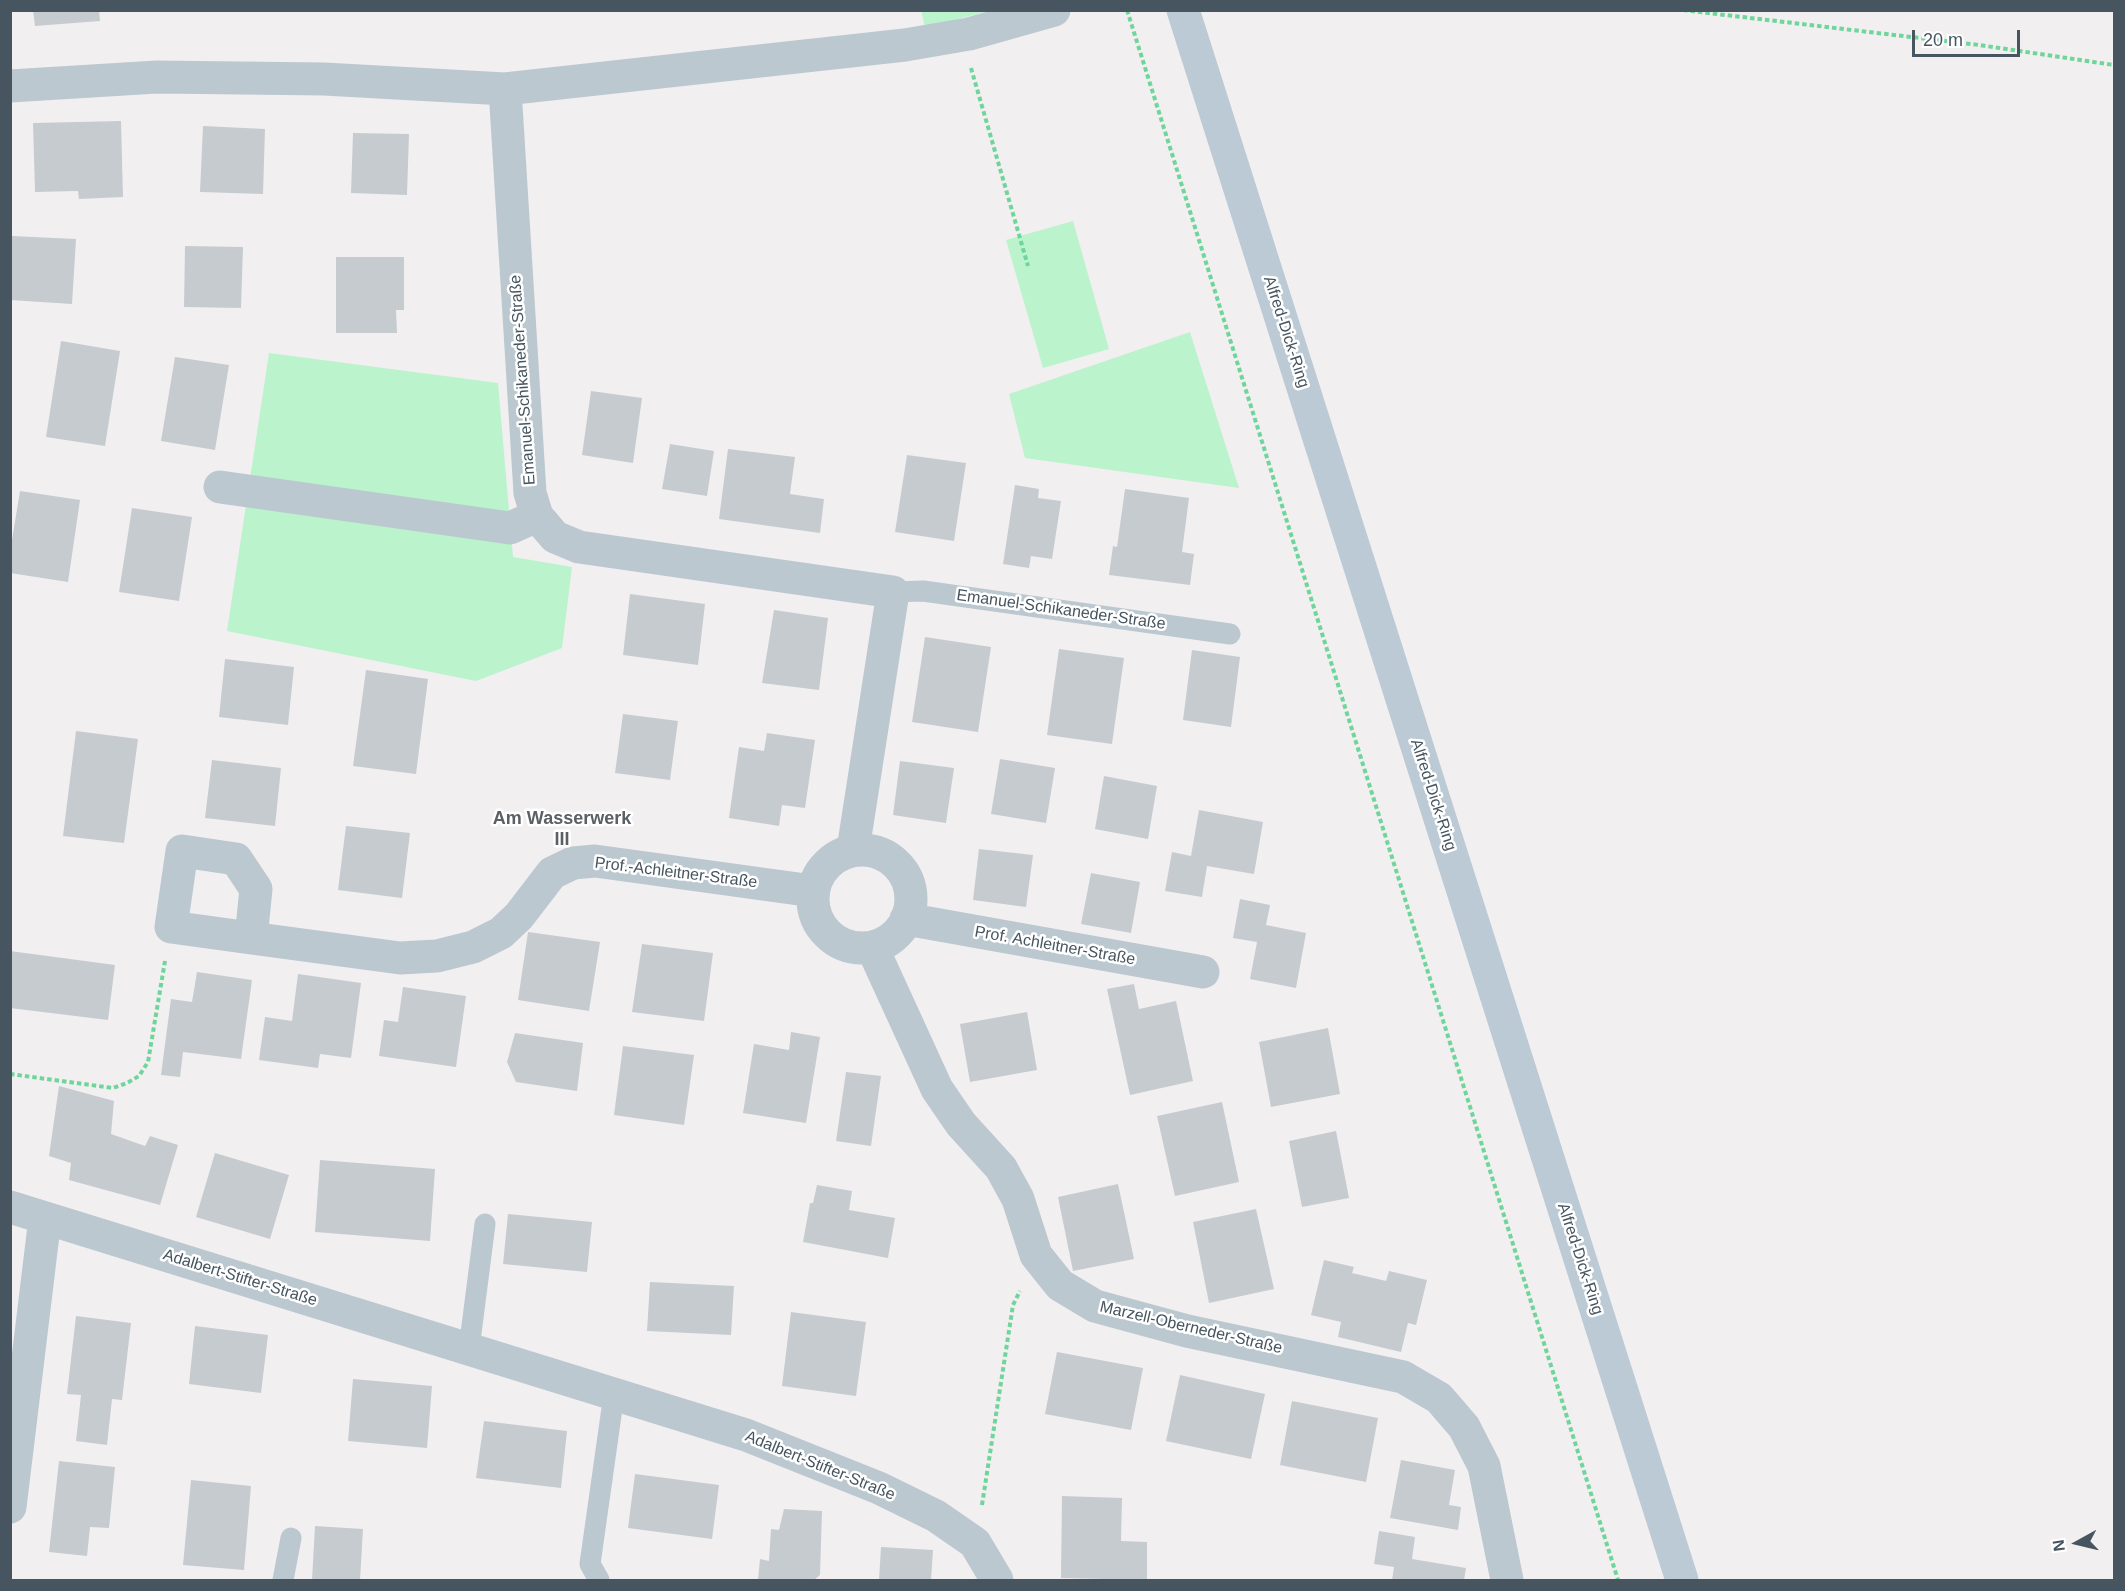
<!DOCTYPE html>
<html>
<head>
<meta charset="utf-8">
<style>
  body { margin:0 }
  #map { position:relative; width:2125px; height:1591px; overflow:hidden; background:#f2eff0; font-family:Helvetica,sans-serif }
  canvas { display:block }
  .frame { position:absolute; inset:0; border:12px solid #46555f; pointer-events:none }
  .north { position:absolute; left:2047px; top:1513px; width:60px; height:60px; -webkit-text-stroke:4px #fff; paint-order:stroke; rotate:262deg; font-size:16px; font-weight:700; line-height:24px; text-align:center; color:#46555f }
  .north::after { content:''; display:block; margin:auto; width:21px; height:27px; background:#46555f; clip-path:polygon(50% 0,100% 100%,50% 72%,0 100%) }
  .scale { position:absolute; left:1912px; top:30px; width:108px; height:27px; box-sizing:border-box; border:3px solid #46555f; border-top:0; padding-left:8px; font-size:18px; line-height:21px; white-space:nowrap; color:#46555f; -webkit-text-stroke:4px #fff; paint-order:stroke }
</style>
</head>
<body>
<div id="map">
<canvas width="2125" height="1591"></canvas>
<div class="frame"></div>
<div class="north">N</div>
<div class="scale">20 m</div>
</div>
<script>
const ctx = document.querySelector('canvas').getContext('2d');
ctx.lineJoin = 'round';
function fillPath(path, color) { ctx.fillStyle = color; ctx.fill(path, 'evenodd'); }
const poly = rows => new Path2D(rows.map(r => 'M' + r).join(''));
function stroke(path, color, width, dash) { ctx.strokeStyle = color; ctx.lineWidth = width; ctx.lineCap = dash ? 'butt' : 'round'; ctx.setLineDash(dash || []); ctx.stroke(path); }
function drawText(font, color, halo, rows, align = 'center') {
  ctx.font = font + ' Helvetica,sans-serif'; ctx.lineWidth = 5; ctx.setLineDash([]); ctx.textBaseline = 'middle'; ctx.strokeStyle = halo; ctx.fillStyle = color; for (const [text, x, y, turn = 0] of rows) {
    ctx.save(); ctx.translate(x, y); ctx.rotate((+turn || 0) * Math.PI / 180); ctx.textAlign = isNaN(turn) ? turn : align; if (halo) ctx.strokeText(text, 0, 0); ctx.fillText(text, 0, 0); ctx.restore();
  }
}
fillPath(poly([
  [921,10,988,11,925,28],
  [1073,221,1109,349,1043,368,1006,240],
  [1190,332,1239,488,1025,458,1009,394],
  [269,353,498,383,513,557,572,567,562,648,476,681,227,631]
]), '#baf3cc');
fillPath(poly([
  [33,10,99,10,100,21,35,26],
  [121,121,123,197,79,199,78,191,35,192,33,123],
  [203,126,265,129,263,194,200,192],
  [353,133,409,134,407,195,351,193],
  [12,236,76,239,72,304,10,300],
  [185,246,243,247,241,308,184,307],
  [336,257,404,257,404,310,396,310,397,333,336,333],
  [61,341,120,351,105,446,46,437],
  [175,357,229,365,215,450,161,441],
  [591,391,642,398,633,463,582,455],
  [670,444,714,451,707,496,662,489],
  [728,449,795,457,790,494,824,499,820,533,719,519],
  [907,455,966,463,954,541,895,532],
  [1015,485,1039,489,1038,498,1061,501,1052,559,1031,556,1029,568,1003,564],
  [1125,489,1189,498,1182,552,1194,554,1190,585,1109,575,1113,546,1117,547],
  [20,491,80,500,68,582,10,573,10,552],
  [132,508,192,517,179,601,119,592],
  [630,594,705,604,698,665,623,655],
  [774,610,828,618,819,690,762,683],
  [925,637,991,647,978,732,912,722],
  [1059,649,1124,658,1112,744,1047,735],
  [1192,650,1240,657,1231,727,1183,720],
  [225,659,294,667,288,725,219,717],
  [366,670,428,679,416,774,353,766],
  [623,714,678,721,670,780,615,773],
  [76,731,138,739,124,843,63,836],
  [767,733,815,740,805,808,782,805,779,826,729,818,739,747,764,751],
  [1000,759,1055,768,1046,823,991,814],
  [212,760,281,768,275,826,205,818],
  [900,761,954,768,946,823,893,815],
  [1104,776,1157,786,1148,839,1095,829],
  [1199,810,1263,822,1254,874,1207,866,1202,897,1165,891,1172,852,1191,856],
  [346,826,410,833,402,898,338,890],
  [979,849,1033,855,1026,907,973,900],
  [1091,873,1140,882,1131,933,1081,924],
  [1240,899,1270,905,1266,925,1306,933,1296,988,1250,979,1257,942,1233,938],
  [528,932,600,942,589,1011,518,1000],
  [642,944,713,953,704,1021,632,1012],
  [10,951,115,965,108,1020,10,1008],
  [197,972,252,980,241,1059,183,1052,180,1077,161,1075,171,999,192,1002],
  [298,974,361,983,351,1058,320,1054,318,1068,259,1060,265,1017,292,1021],
  [1134,984,1139,1009,1176,1001,1193,1081,1130,1095,1107,989],
  [403,987,466,996,456,1067,379,1056,384,1020,398,1022],
  [1027,1012,1037,1070,970,1082,960,1024],
  [1328,1028,1340,1094,1271,1107,1259,1042],
  [791,1032,820,1037,806,1123,743,1113,754,1044,789,1050],
  [515,1033,583,1043,577,1091,516,1082,507,1062],
  [623,1046,694,1055,684,1125,614,1115],
  [846,1072,881,1076,871,1146,836,1141],
  [59,1086,114,1101,111,1134,145,1146,150,1136,178,1145,160,1205,69,1180,71,1163,49,1156],
  [1222,1102,1239,1182,1175,1196,1157,1116],
  [1336,1131,1349,1198,1302,1207,1289,1141],
  [215,1153,289,1175,270,1239,196,1217],
  [320,1160,435,1169,430,1241,315,1232],
  [1118,1184,1134,1259,1073,1271,1058,1197],
  [817,1185,852,1191,849,1210,895,1218,888,1258,803,1242,810,1203,813,1203],
  [1256,1209,1274,1289,1209,1303,1193,1222],
  [508,1214,592,1222,587,1272,503,1264],
  [1324,1260,1354,1267,1352,1273,1386,1281,1389,1271,1427,1280,1416,1325,1408,1323,1401,1352,1338,1337,1341,1322,1311,1315],
  [650,1282,734,1286,731,1335,647,1331],
  [791,1312,866,1322,856,1396,782,1386],
  [76,1316,131,1323,122,1400,112,1399,107,1445,76,1441,81,1395,67,1394],
  [195,1326,268,1335,261,1393,189,1384],
  [1057,1352,1143,1368,1131,1430,1045,1414],
  [1180,1375,1265,1394,1251,1459,1166,1441],
  [353,1379,432,1386,427,1448,348,1441],
  [1292,1401,1378,1418,1366,1482,1280,1465],
  [484,1421,567,1431,561,1488,476,1478],
  [1401,1460,1455,1470,1449,1505,1461,1507,1458,1530,1390,1518],
  [59,1461,115,1467,109,1528,90,1527,87,1556,49,1552],
  [635,1474,719,1485,712,1539,628,1528],
  [191,1480,251,1486,244,1570,183,1565],
  [1062,1496,1122,1498,1121,1541,1147,1542,1147,1580,1061,1578],
  [784,1509,822,1511,820,1575,814,1580,758,1580,760,1559,769,1561,771,1529,779,1530],
  [315,1526,363,1529,360,1580,312,1580],
  [1379,1531,1415,1537,1412,1559,1466,1568,1464,1580,1392,1580,1394,1567,1374,1564],
  [881,1547,933,1550,931,1580,879,1580]
]), '#c6cbd0');
stroke(poly([
  [1127,10,1618,1580],
  [1683,10,1979,45,2114,65],
  [971,68,1028,266],
  [10,1074,113,1088,127,1083,139,1076,148,1062,165,961],
  [982,1505,1013,1305,1020,1291]
]), '#6fd59b', 4, [4.5, 3]);
stroke(poly([
  [893,592,923,591,1230,634],
  [469,1349,485,1224],
  [283,1580,291,1538],
  [599,1580,590,1564,614,1394]
]), '#bcc8d0', 21);
stroke(poly([
  [10,86,157,77,324,79,505,89,905,45,969,34,1054,10],
  [505,89,530,493,537,516,555,537,579,547,893,592,853,850],
  [220,487,510,528,537,516],
  '813 899a49 49 0 1 1 98 0a49 49 0 1 1-98 0Z',
  [906,919,1203,972],
  [251,938,171,927,182,851,236,859,256,889,251,938,400,958,437,956,473,947,501,933,519,916,552,873,573,863,595,861,813,891],
  [872,947,937,1089,961,1124,1001,1168,1018,1199,1036,1255,1060,1285,1095,1306,1187,1331,1403,1377,1439,1398,1464,1427,1484,1466,1507,1580],
  [10,1207,746,1435,879,1488,936,1516,975,1543,997,1580],
  [10,1507,45,1218]
]), '#bcc8d0', 33);
stroke(poly([
  [1183,10,1682,1580]
]), '#bbcad5', 33);
drawText('16px', '#46555f', '#fff', [
  ["Alfred-Dick-Ring",1286,332,72],
  ["Emanuel-Schikaneder-Straße",523,380,-94],
  ["Emanuel-Schikaneder-Straße",1061,610,8],
  ["Alfred-Dick-Ring",1433,795,72],
  ["Prof.-Achleitner-Straße",676,873,7],
  ["Prof. Achleitner-Straße",1055,946,10],
  ["Alfred-Dick-Ring",1580,1259,72],
  ["Adalbert-Stifter-Straße",240,1278,17],
  ["Marzell-Oberneder-Straße",1191,1328,13],
  ["Adalbert-Stifter-Straße",820,1466,22]
]);
drawText('bold 18px', '#5b6065', '#fff', [
  ["Am Wasserwerk",562,819],
  ["III",562,840]
]);
</script>
</body>
</html>
